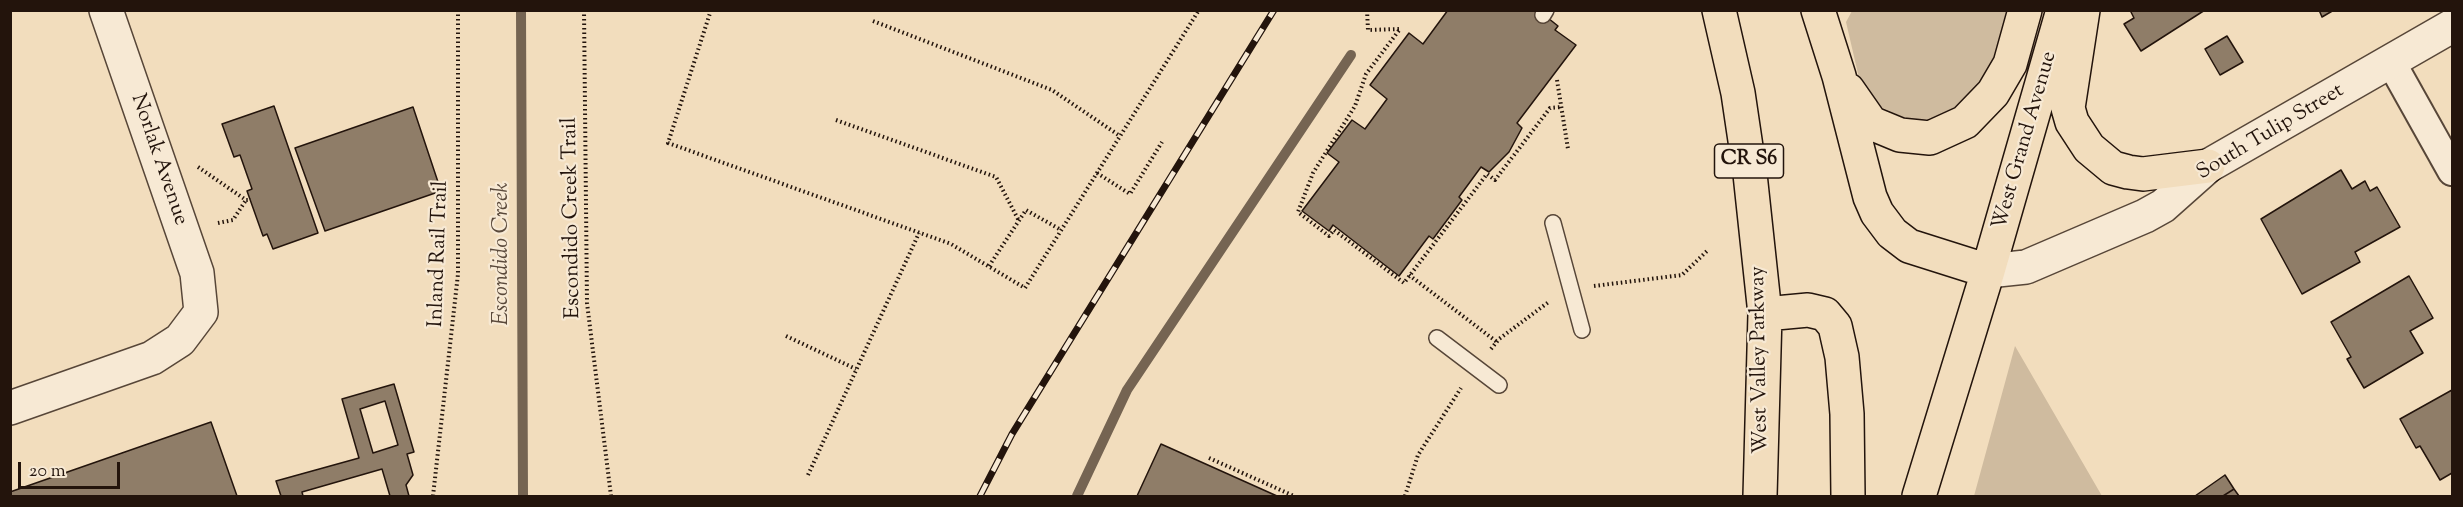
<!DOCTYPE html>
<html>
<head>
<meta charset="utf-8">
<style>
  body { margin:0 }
  #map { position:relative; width:2463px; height:507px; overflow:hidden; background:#f2ddbd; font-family:"Sorts Mill Goudy",serif }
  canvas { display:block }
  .frame { position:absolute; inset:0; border:12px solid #23140c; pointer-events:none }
  .scale { position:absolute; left:18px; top:462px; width:102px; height:27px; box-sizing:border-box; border:3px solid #23140c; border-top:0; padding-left:8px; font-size:18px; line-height:21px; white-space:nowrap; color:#23140c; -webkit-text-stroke:4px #f7e9d4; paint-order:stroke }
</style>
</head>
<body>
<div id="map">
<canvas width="2463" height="507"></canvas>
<div class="frame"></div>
<div class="scale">20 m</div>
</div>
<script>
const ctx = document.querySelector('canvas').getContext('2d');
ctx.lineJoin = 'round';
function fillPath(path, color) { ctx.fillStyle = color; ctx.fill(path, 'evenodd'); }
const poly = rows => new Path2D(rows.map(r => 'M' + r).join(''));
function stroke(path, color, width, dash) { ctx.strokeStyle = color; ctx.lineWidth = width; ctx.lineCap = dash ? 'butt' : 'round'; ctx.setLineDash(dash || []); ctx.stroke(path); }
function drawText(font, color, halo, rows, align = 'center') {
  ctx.font = font + ' "Sorts Mill Goudy",serif'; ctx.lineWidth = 4.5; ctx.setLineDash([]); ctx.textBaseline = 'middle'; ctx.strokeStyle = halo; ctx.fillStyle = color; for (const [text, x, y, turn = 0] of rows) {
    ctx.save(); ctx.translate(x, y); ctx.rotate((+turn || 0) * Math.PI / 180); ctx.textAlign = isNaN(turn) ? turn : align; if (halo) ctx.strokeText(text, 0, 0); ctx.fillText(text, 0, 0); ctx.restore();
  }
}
fillPath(poly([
  [1852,11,2008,11,1993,60,1965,104,1936,118,1922,120,1909,120,1881,107,1859,78,1846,22],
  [2015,346,2102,496,1974,496]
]), '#cfbb9f');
stroke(poly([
  [521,10,523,496],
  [1077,496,1127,390,1351,55]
]), '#756452', 10);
const building = poly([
  [1448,10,1538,10,1558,26,1555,30,1576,45,1517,123,1522,128,1509,152,1489,172,1481,167,1459,197,1462,200,1433,239,1429,236,1399,276,1333,225,1329,231,1302,211,1339,162,1327,153,1352,120,1365,129,1387,99,1370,85,1409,33,1423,44,1448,10],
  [2130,10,2205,10,2141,51,2124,24,2134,18,2130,10],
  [2319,10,2334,10,2322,17,2319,10],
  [2227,36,2243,62,2220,75,2205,49,2227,36],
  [274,106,318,233,273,249,267,234,263,236,247,191,252,189,240,155,234,157,222,124,274,106],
  [413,107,441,191,325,231,295,148,413,107],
  [2341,170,2352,189,2365,181,2370,191,2377,187,2400,227,2355,252,2360,262,2302,294,2261,219,2341,170],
  [2409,276,2433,318,2410,331,2423,353,2364,388,2347,359,2351,357,2331,322,2409,276],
  [394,384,414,452,407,454,413,475,406,485,409,496,281,496,276,481,359,458,342,399,394,384],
  [2452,390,2452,473,2440,480,2420,446,2416,448,2400,419,2452,390],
  [385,401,398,445,373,453,360,409,385,401],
  [211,422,237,496,10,496,10,492,211,422],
  [1161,444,1277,496,1137,496,1161,444],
  [382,469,390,496,303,496,302,492,382,469],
  [2225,475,2234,489,2223,496,2195,496,2225,475],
  [2234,489,2239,496,2223,496,2234,489]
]);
fillPath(building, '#8f7d68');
stroke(building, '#23140c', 1.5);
const service = poly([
  [1543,15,1546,10],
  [1553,223,1582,330],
  [1437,338,1499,385]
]);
const minor = poly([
  [2391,62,2452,171]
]);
const tertiary = poly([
  [1988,271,2026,267,2145,216,2163,206,2208,166,2452,26],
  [10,408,152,358,180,340,201,312,197,273,106,10]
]);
const primary = poly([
  [1719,10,1738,93,1750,174,1765,314,1760,496],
  [1818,10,1839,76,1870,197,1877,213,1892,233,1909,246,1988,271],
  [2083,10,2068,108,2072,122,2089,148,2113,168,2128,172,2143,174,2208,166],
  [1848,90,1871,123,1900,135,1930,138,1965,122,1993,93,2010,64,2025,10],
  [1765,314,1808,310,1825,314,1835,326,1842,357,1847,414,1848,496],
  [1919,496,1988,271,2063,10]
]);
stroke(service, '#574638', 18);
stroke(minor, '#574638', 32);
stroke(tertiary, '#574638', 36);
stroke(primary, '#23140c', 36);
stroke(poly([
  [584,10,587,303,611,496],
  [711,10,668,143,951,244,1025,288,1199,10],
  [1367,10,1368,30,1400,29,1366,74,1355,106,1313,173,1298,212,1329,236,1334,230,1404,283,1487,174,1495,180,1550,108,1562,107],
  [873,21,1052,90,1120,136],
  [1557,80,1568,149],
  [836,120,996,177,1019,221],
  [198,167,246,200,251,200],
  [1097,173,1130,194,1162,142],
  [218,223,233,220,246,200],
  [989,266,1026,210,1061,230],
  [1409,275,1497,342],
  [1594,286,1682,275,1708,250],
  [786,336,856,369],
  [1491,349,1499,339,1550,301],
  [1209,458,1294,496],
  [808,475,919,233],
  [433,496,458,274,458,10],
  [1405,496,1418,455,1461,388]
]), '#23140c', 4, [1.5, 3]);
stroke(service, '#f7e9d4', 15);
stroke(minor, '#f7e9d4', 28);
stroke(tertiary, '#f7e9d4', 33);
stroke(primary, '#f2ddbd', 33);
const rail = poly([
  [980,496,1012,434,1274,10]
]);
stroke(rail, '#23140c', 7);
stroke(rail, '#f7e9d4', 4.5, [14]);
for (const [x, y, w] of [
  [1749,161,69]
]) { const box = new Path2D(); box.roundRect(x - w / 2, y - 17, w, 34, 4.5); ctx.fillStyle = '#f7e9d4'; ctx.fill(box); stroke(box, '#23140c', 1.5); }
drawText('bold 20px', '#23140c', null, [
  ["CR S6",1749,161]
]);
drawText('21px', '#23140c', '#f7e9d4', [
  ["South Tulip Street",2271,133,-31],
  ["West Grand Avenue",2026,141,-74],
  ["Norlak Avenue",158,160,71],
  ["Escondido Creek Trail",573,218,-91],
  ["Inland Rail Trail",440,254,-88],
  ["West Valley Parkway",1761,360,-91]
]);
drawText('italic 22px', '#5a493b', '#f7e9d4', [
  ["Escondido Creek",503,254,-90]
]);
</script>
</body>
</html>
